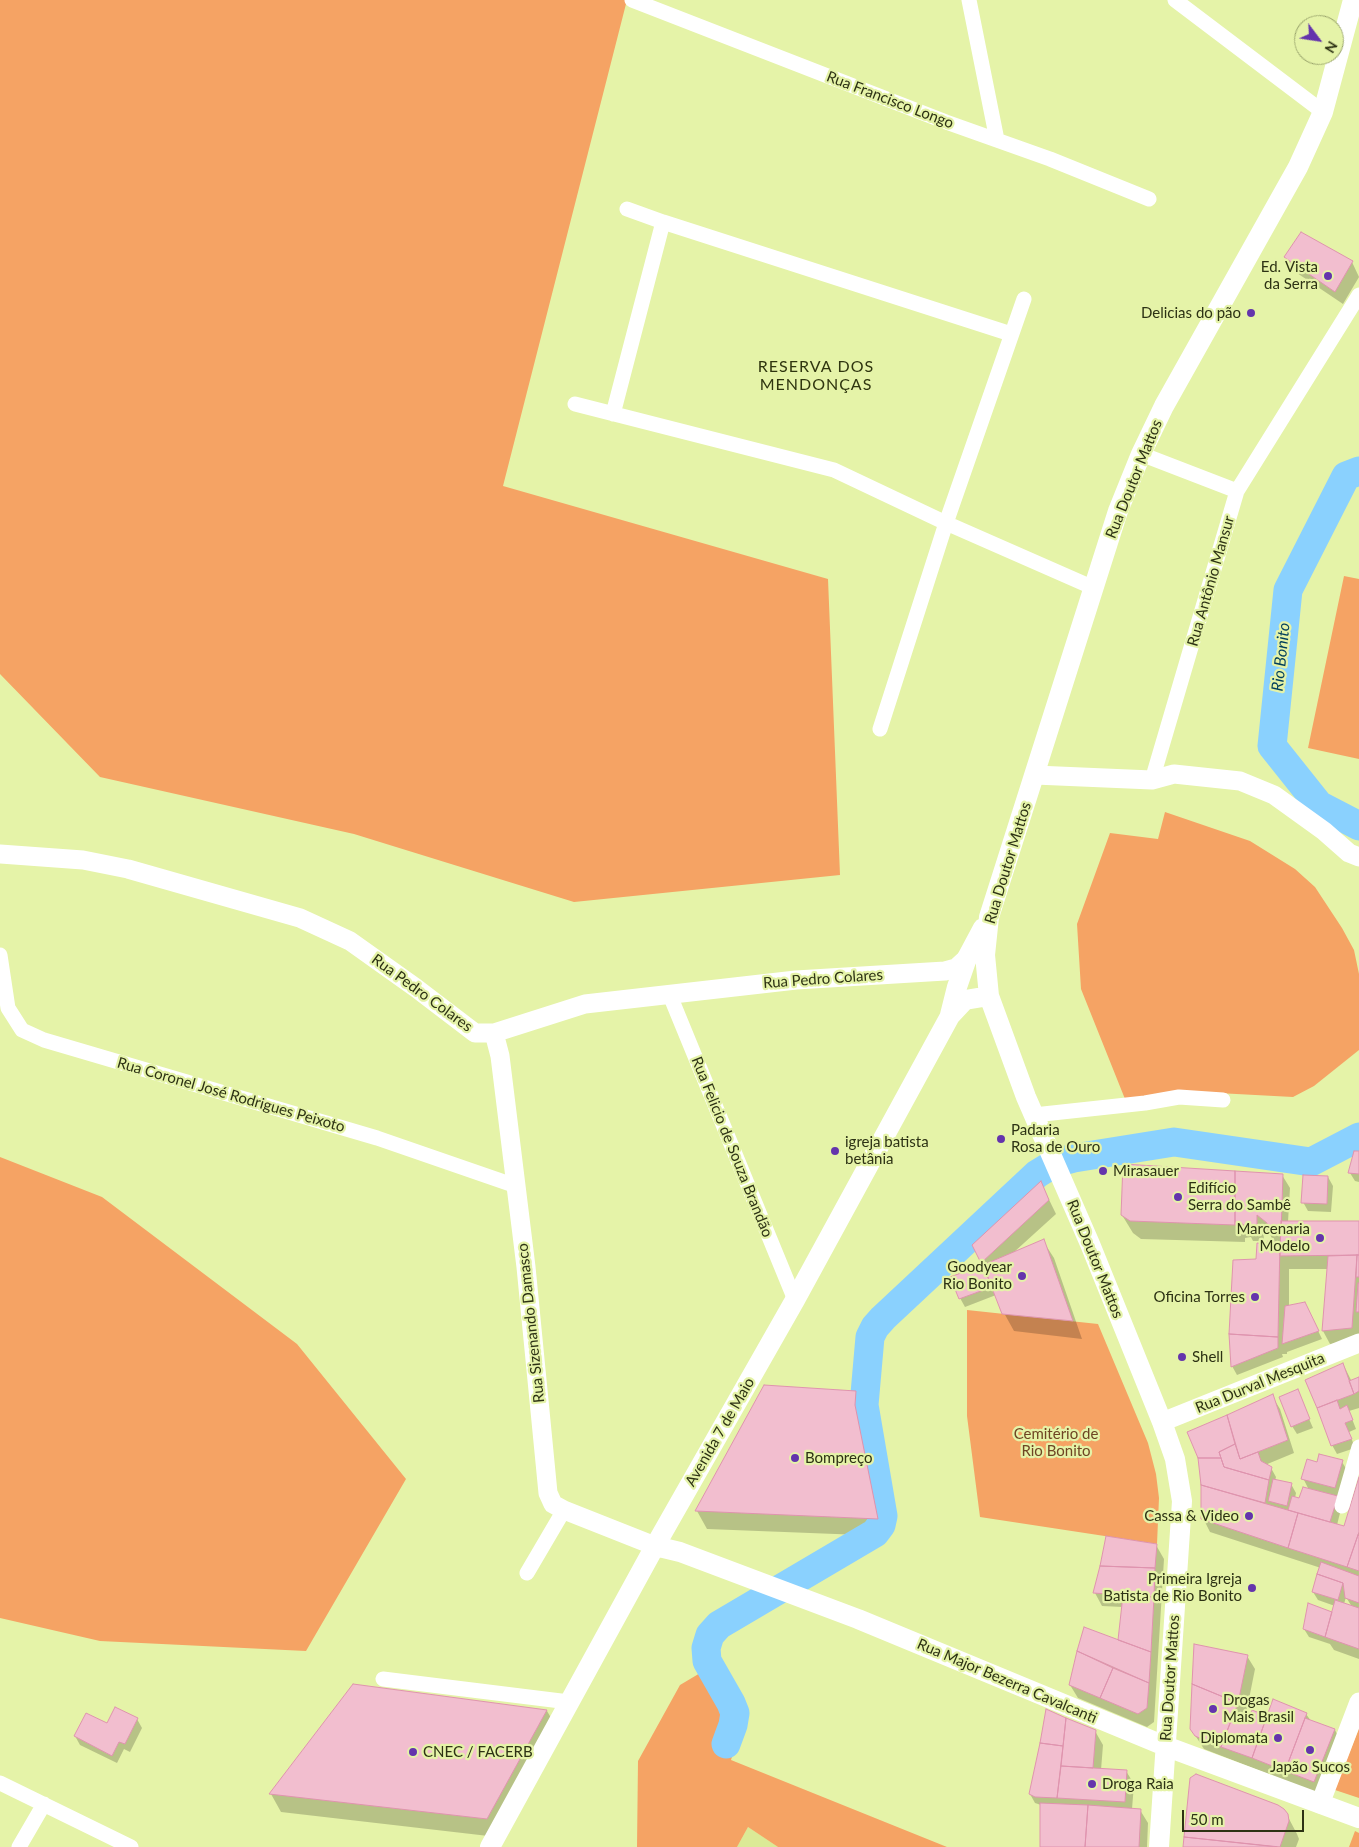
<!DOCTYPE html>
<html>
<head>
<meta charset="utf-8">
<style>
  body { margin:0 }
  #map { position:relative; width:1359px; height:1847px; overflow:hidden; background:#e5f3a8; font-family:Lato,sans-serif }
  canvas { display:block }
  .north { position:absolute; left:1294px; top:15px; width:50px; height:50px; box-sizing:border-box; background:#e5f3a8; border:1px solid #9ba66d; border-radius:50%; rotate:121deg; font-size:14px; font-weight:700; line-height:20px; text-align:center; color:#2d3214 }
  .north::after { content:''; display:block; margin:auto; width:18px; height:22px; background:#6434ac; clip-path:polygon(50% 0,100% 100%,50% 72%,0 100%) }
  .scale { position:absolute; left:1182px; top:1810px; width:122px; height:22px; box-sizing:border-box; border:2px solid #2d3214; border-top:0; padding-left:6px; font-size:15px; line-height:18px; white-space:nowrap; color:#2d3214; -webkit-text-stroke:4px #e5f3a8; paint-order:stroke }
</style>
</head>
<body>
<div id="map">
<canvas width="1359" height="1847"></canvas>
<div class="north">N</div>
<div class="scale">50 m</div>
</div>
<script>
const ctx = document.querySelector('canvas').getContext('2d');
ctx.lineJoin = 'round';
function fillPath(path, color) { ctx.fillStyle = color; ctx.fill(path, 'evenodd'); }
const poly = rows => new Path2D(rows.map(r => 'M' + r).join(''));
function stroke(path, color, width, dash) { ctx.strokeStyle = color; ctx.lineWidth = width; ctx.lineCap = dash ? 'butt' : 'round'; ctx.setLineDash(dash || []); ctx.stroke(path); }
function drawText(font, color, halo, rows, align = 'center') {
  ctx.font = font + ' Lato,sans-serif'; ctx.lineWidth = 4.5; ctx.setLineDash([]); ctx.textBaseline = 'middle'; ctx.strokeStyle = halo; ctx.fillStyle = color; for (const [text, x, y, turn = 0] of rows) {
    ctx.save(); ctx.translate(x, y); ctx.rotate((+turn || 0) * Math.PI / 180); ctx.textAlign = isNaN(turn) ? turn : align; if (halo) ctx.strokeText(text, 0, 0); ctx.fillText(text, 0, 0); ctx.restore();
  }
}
fillPath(poly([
  [748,1827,778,1847,737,1847]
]), '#dbea96');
fillPath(poly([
  [0,0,627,0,503,486,828,579,840,875,574,902,354,834,100,777,0,674],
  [1344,576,1359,579,1359,759,1308,748],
  [1165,812,1250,841,1295,869,1315,887,1342,928,1354,950,1359,974,1359,1050,1314,1086,1293,1097,1180,1091,1125,1099,1081,989,1077,924,1110,833,1158,839],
  [0,1157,102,1197,297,1344,406,1479,306,1651,100,1641,0,1618],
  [967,1310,1098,1324,1148,1443,1156,1474,1159,1498,1157,1544,980,1517,967,1416],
  [717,1663,738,1698,743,1711,742,1725,731,1760,947,1847,778,1847,748,1827,737,1847,637,1847,638,1761,680,1685],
  [1359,1728,1359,1798,1335,1790],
  [1355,1831,1359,1833,1359,1847,1349,1847]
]), '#f5a364');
fillPath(poly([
  [1286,257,1352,262,1359,277,1343,304,1294,271],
  [1359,1152,1359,1182,1355,1181,1350,1173],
  [1282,1175,1290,1188,1288,1222,1359,1223,1359,1341,1330,1344,1323,1331,1328,1269,1289,1269,1289,1307,1309,1312,1322,1339,1287,1352,1287,1354,1282,1354,1283,1357,1237,1375,1232,1366,1257,1261,1258,1244,1274,1243,1268,1230,1263,1226,1264,1241,1253,1241,1251,1237,1245,1238,1245,1242,1141,1239,1133,1233,1122,1215],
  [1328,1177,1333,1186,1331,1212,1308,1211,1303,1202],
  [1041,1183,1056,1214,1013,1253,1043,1241,1054,1258,1082,1339,1014,1331,1004,1313,996,1295,965,1307,960,1298,984,1266,974,1246],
  [1343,1364,1352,1382,1359,1378,1359,1408,1349,1411,1356,1429,1349,1432,1355,1448,1337,1454,1332,1445,1318,1408],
  [765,1386,855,1392,866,1410,864,1424,887,1536,707,1529,697,1511],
  [1297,1391,1313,1428,1297,1434,1292,1426],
  [1272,1396,1280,1409,1294,1453,1265,1465,1271,1468,1276,1477,1275,1481,1291,1484,1296,1493,1295,1498,1300,1500,1309,1490,1303,1478,1318,1463,1342,1462,1347,1470,1340,1496,1336,1495,1342,1505,1337,1525,1345,1528,1359,1481,1359,1659,1334,1650,1330,1644,1309,1637,1304,1629,1332,1614,1335,1606,1318,1600,1313,1592,1321,1568,1210,1532,1203,1518,1199,1458,1189,1433],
  [1346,1597,1352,1607,1344,1604],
  [1156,1545,1164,1559,1154,1722,1147,1727,1078,1698,1070,1685,1085,1628,1119,1641,1123,1607,1102,1606,1095,1593],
  [1247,1656,1255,1669,1246,1714,1251,1717,1268,1717,1306,1714,1311,1721,1335,1730,1342,1744,1322,1795,1204,1749,1191,1729],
  [354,1686,547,1711,557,1728,497,1837,281,1812,271,1794],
  [1047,1711,1095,1731,1103,1745,1101,1770,1126,1771,1134,1784,1132,1809,1140,1810,1148,1823,1147,1847,1041,1847,1041,1805,1035,1803,1030,1794],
  [137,1719,142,1728,130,1752,124,1749,117,1763,80,1745,75,1736,108,1725],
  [1191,1779,1287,1815,1297,1834,1299,1839,1296,1847,1185,1847]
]), '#0003');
stroke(poly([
  [1359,471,1346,476,1288,590,1272,746,1319,805,1359,826],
  [726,1744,733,1725,735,1713,731,1703,707,1661,706,1648,710,1635,719,1625,875,1533,881,1525,883,1516,864,1405,870,1337,875,1327,883,1318,1037,1174,1055,1163,1074,1158,1174,1142,1311,1162,1359,1137]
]), '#8ad1fe', 29);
const building = poly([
  [1301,232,1353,261,1335,292,1284,257,1301,232],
  [1354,1151,1359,1151,1359,1174,1348,1173,1354,1151],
  [1123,1164,1235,1171,1235,1225,1130,1221,1121,1215,1123,1164],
  [1235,1171,1283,1174,1281,1235,1268,1234,1267,1223,1257,1215,1257,1228,1244,1229,1243,1224,1235,1225,1235,1171],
  [1303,1175,1328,1176,1327,1204,1301,1203,1303,1175],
  [1041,1181,1049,1200,981,1263,972,1245,1041,1181],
  [1281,1221,1359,1221,1359,1255,1280,1256,1281,1221],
  [1044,1239,1073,1321,1002,1314,983,1265,1044,1239],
  [1268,1241,1280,1242,1278,1337,1229,1334,1233,1260,1256,1259,1257,1243,1266,1244,1268,1241],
  [1357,1255,1352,1328,1322,1331,1328,1256,1357,1255],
  [1357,1255,1359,1255,1359,1277,1356,1277,1357,1255],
  [983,1265,992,1287,959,1299,950,1277,983,1265],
  [1358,1283,1359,1283,1359,1312,1356,1312,1358,1283],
  [1305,1302,1319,1331,1282,1344,1285,1306,1305,1302],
  [1229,1334,1278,1337,1278,1348,1231,1367,1229,1334],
  [1343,1363,1354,1394,1317,1408,1305,1380,1343,1363],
  [1359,1377,1359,1391,1354,1394,1349,1381,1359,1377],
  [764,1385,856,1391,855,1405,878,1519,695,1511,764,1385],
  [1298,1389,1310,1419,1291,1427,1279,1397,1298,1389],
  [1273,1394,1288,1440,1240,1459,1227,1415,1273,1394],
  [1337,1400,1340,1409,1347,1405,1353,1420,1345,1423,1352,1439,1331,1446,1317,1408,1337,1400],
  [1227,1415,1235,1444,1219,1452,1221,1458,1198,1458,1187,1432,1227,1415],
  [1235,1444,1240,1459,1258,1452,1261,1461,1272,1467,1269,1480,1224,1467,1219,1452,1235,1444],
  [1319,1454,1343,1460,1335,1488,1301,1479,1307,1459,1317,1462,1319,1454],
  [1198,1458,1221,1458,1224,1467,1269,1480,1265,1503,1201,1485,1198,1458],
  [1359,1477,1359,1532,1347,1567,1288,1548,1298,1513,1344,1526,1359,1477],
  [1273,1479,1292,1483,1287,1506,1268,1501,1273,1479],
  [1201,1485,1298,1513,1288,1548,1201,1519,1201,1485],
  [1303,1487,1338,1496,1330,1522,1288,1510,1292,1496,1299,1498,1303,1487],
  [1358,1535,1359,1536,1359,1571,1347,1567,1358,1535],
  [1106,1536,1157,1544,1155,1568,1100,1566,1106,1536],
  [1321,1562,1359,1576,1359,1603,1345,1598,1343,1583,1317,1574,1321,1562],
  [1100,1566,1155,1568,1154,1597,1093,1593,1100,1566],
  [1317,1574,1343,1583,1338,1600,1312,1592,1317,1574],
  [1123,1595,1154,1597,1151,1652,1118,1640,1123,1595],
  [1335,1600,1359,1608,1359,1649,1325,1637,1335,1600],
  [1308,1603,1332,1612,1325,1637,1303,1629,1308,1603],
  [1084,1627,1151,1652,1149,1683,1077,1651,1084,1627],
  [1194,1644,1248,1655,1238,1703,1192,1684,1194,1644],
  [1077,1651,1113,1668,1100,1698,1069,1685,1077,1651],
  [1113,1668,1149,1683,1147,1708,1138,1714,1100,1698,1113,1668],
  [353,1684,547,1710,487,1819,269,1794,353,1684],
  [1192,1684,1238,1703,1221,1747,1195,1736,1190,1729,1192,1684],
  [1273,1699,1307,1713,1285,1771,1252,1758,1273,1699],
  [115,1707,138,1718,125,1744,119,1742,112,1756,74,1736,86,1713,107,1723,115,1707],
  [1046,1709,1066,1718,1063,1746,1040,1743,1046,1709],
  [1252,1710,1267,1716,1252,1758,1221,1747,1233,1715,1242,1718,1244,1713,1250,1715,1252,1710],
  [1066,1718,1096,1730,1093,1768,1061,1766,1066,1718],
  [1305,1718,1335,1729,1314,1782,1285,1771,1305,1718],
  [1040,1743,1063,1746,1057,1798,1035,1797,1029,1794,1040,1743],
  [1061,1766,1127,1770,1125,1802,1057,1798,1061,1766],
  [1196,1774,1278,1805,1284,1809,1288,1814,1289,1821,1280,1847,1184,1837,1190,1778,1196,1774],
  [1040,1803,1088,1805,1085,1847,1040,1847,1040,1803],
  [1088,1805,1141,1809,1139,1847,1085,1847,1088,1805],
  [1184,1837,1277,1847,1183,1847,1184,1837]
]);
fillPath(building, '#f2becf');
stroke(building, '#df93ae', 1);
stroke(poly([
  [632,0,946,122,1050,159,1149,199],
  [969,0,997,140],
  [1175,0,1323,112],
  [627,209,663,222,1011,334],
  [575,404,834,470,946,523,1094,588],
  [613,414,663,222],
  [1141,454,1237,491],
  [880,729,946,523,1024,299],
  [1152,780,1237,491,1359,295],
  [0,955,8,1008,22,1030,44,1040,377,1138,516,1186],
  [669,993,795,1300],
  [1034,1115,1145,1103,1179,1097,1223,1100],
  [1342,1506,1359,1447],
  [527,1573,564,1510],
  [383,1679,569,1702],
  [0,1783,131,1847],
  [19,1847,44,1804]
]), '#fff', 15);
stroke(poly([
  [1035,775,1152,780,1174,774,1240,781,1274,795,1324,831,1349,853,1359,857],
  [0,854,83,860,128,869,300,918,350,941,416,988,475,1033,494,1033,585,1004,796,980,945,971,956,968,967,958],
  [494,1033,500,1056,526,1267,548,1493,553,1504,564,1510,655,1546],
  [1162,1422,1359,1343],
  [1320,1804,1359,1702]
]), '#fff', 19);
stroke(poly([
  [950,1015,957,987,967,958,983,928],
  [655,1546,680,1552,858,1619,1165,1746,1359,1818],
  [490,1847,655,1546,795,1300,950,1016,965,1000,989,996],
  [1159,1847,1182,1501,1175,1459,1162,1422,1090,1244,1026,1097,989,996,985,955,989,917,1118,511,1141,454,1164,406,1298,167,1323,112,1353,0]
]), '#fff', 20);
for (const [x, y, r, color] of [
  [1328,276,5,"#6434ac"],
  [1251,313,5,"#6434ac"],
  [1001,1139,5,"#6434ac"],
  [835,1151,5,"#6434ac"],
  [1103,1171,5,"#6434ac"],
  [1178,1197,5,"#6434ac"],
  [1320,1238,5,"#6434ac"],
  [1022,1276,5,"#6434ac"],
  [1255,1297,5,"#6434ac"],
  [1182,1357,5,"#6434ac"],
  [795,1458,5,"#6434ac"],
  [1249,1516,5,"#6434ac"],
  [1252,1588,5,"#6434ac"],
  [1213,1709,5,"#6434ac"],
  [1278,1738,5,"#6434ac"],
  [1310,1750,5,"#6434ac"],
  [413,1752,5,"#6434ac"],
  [1092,1784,5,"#6434ac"]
]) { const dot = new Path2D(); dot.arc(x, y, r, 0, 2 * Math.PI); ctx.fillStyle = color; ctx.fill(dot); stroke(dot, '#e5f3a8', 2); }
drawText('15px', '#2d3214', '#e5f3a8', [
  ["Rua Francisco Longo",890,100,21],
  ["Rua Doutor Mattos",1134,479,-68],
  ["Rua Antônio Mansur",1211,581,-74],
  ["Rua Doutor Mattos",1008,863,-73],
  ["Rua Pedro Colares",823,979,-4],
  ["Rua Pedro Colares",422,993,36],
  ["Rua Coronel José Rodrigues Peixoto",231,1095,16],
  ["Rua Felicio de Souza Brandão",732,1147,68],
  ["Rua Doutor Mattos",1095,1259,68],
  ["Rua Sizenando Damasco",531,1323,-96],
  ["Rua Durval Mesquita",1260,1383,-22],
  ["Avenida 7 de Maio",720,1432,-60],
  ["Rua Doutor Mattos",1170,1678,-86],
  ["Rua Major Bezerra Cavalcanti",1007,1681,23]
]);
drawText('15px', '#2d3214', '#e5f3a8', [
  ["Ed. Vista",1318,267,"right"],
  ["da Serra",1318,284,"right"],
  ["Delicias do pão",1241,313,"right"],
  ["Padaria",1011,1130],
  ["Rosa de Ouro",1011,1147],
  ["igreja batista",845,1142],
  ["betânia",845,1159],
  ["Mirasauer",1113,1171],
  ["Edifício",1188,1188],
  ["Serra do Sambê",1188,1205],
  ["Marcenaria",1310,1229,"right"],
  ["Modelo",1310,1246,"right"],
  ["Goodyear",1012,1267,"right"],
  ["Rio Bonito",1012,1284,"right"],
  ["Oficina Torres",1245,1297,"right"],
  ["Shell",1192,1357],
  ["Bompreço",805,1458],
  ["Cassa & Video",1239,1516,"right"],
  ["Primeira Igreja",1242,1579,"right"],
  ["Batista de Rio Bonito",1242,1596,"right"],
  ["Drogas",1223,1700],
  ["Mais Brasil",1223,1717],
  ["Diplomata",1268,1738,"right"],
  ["CNEC / FACERB",423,1752],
  ["Japão Sucos",1310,1767,"center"],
  ["Droga Raia",1102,1784]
], 'left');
drawText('15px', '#6f4524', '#e5f3a8', [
  ["Cemitério de",1056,1434],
  ["Rio Bonito",1056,1451]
]);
ctx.letterSpacing = '1px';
drawText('16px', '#2f350f', '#e5f3a8', [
  ["RESERVA DOS",816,367],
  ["MENDONÇAS",816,385]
]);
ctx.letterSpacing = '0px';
drawText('italic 16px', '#003e5b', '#e5f3a8', [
  ["Rio Bonito",1281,657,-84]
]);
</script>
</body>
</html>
